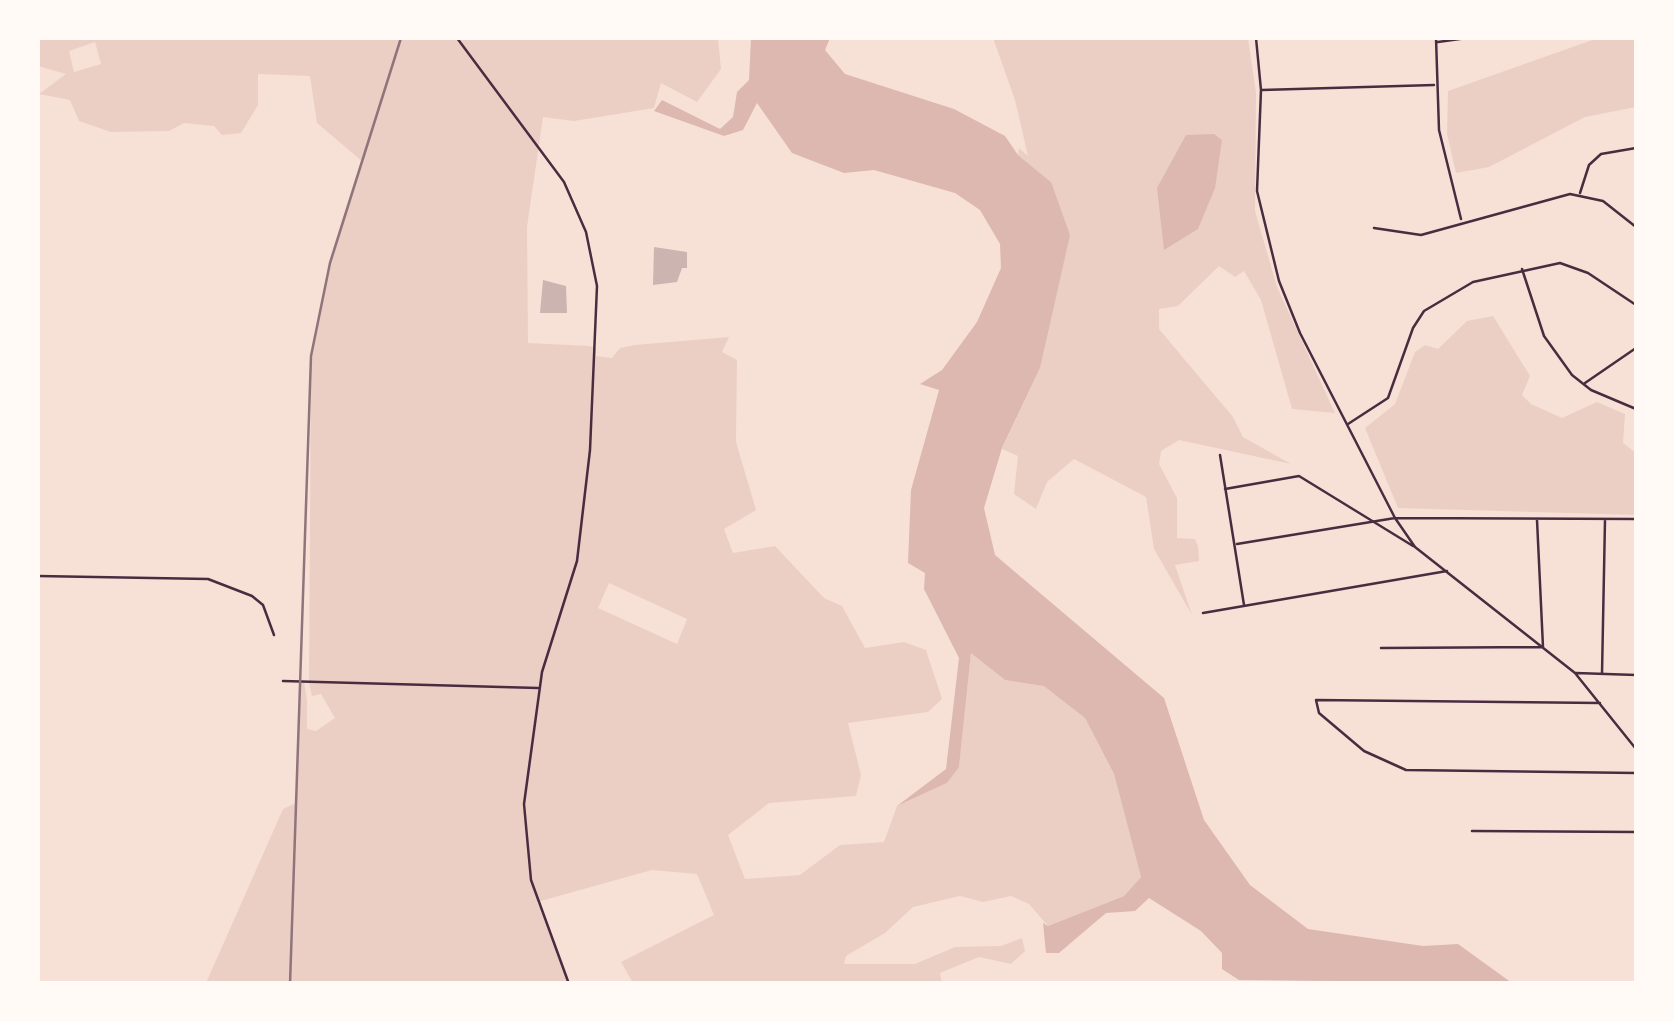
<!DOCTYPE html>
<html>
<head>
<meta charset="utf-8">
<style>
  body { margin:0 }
  #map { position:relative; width:1674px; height:1021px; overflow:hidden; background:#f7e1d7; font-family:"Public Sans",sans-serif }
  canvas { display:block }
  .frame { position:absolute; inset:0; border:40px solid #fffaf5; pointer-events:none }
</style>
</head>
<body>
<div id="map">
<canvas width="1674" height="1021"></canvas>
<div class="frame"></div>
</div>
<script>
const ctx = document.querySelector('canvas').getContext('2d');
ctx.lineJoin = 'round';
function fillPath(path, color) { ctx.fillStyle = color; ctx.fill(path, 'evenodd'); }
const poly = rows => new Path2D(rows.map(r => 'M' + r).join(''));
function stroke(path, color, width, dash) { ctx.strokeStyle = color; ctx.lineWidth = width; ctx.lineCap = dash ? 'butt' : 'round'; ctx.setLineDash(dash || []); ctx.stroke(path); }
fillPath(poly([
  [38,38,718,38,721,69,697,102,661,83,654,108,574,121,543,117,527,227,528,343,589,346,596,348,596,356,612,358,620,348,635,345,729,337,722,352,737,360,736,442,756,510,724,529,733,553,775,546,824,598,842,606,865,648,904,642,926,650,942,699,928,712,848,723,861,775,856,796,769,803,728,835,745,879,800,875,840,845,884,842,897,806,947,783,959,766,971,652,1005,680,1044,685,1085,718,1114,774,1141,877,1124,896,1048,926,1029,904,1011,896,983,902,960,896,913,907,885,933,846,956,844,964,915,964,955,947,1001,946,1022,938,1025,951,1011,964,979,957,940,973,942,983,633,983,621,962,714,915,697,874,652,870,537,902,569,983,206,983,283,809,296,803,300,682,304,682,307,700,307,729,316,731,335,718,321,694,312,696,309,683,311,356,330,263,363,162,317,123,310,76,258,74,258,105,241,133,222,135,214,126,184,123,169,131,111,132,79,121,70,100,39,94,66,74,38,66],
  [95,42,101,64,74,72,69,51],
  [609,583,687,619,677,644,598,608],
  [993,38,1248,38,1256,93,1255,211,1277,287,1335,413,1292,409,1261,300,1244,271,1235,277,1219,266,1178,306,1159,309,1159,329,1233,417,1243,437,1291,464,1179,440,1161,451,1159,464,1177,498,1177,538,1195,539,1198,547,1199,561,1175,565,1192,615,1154,549,1146,497,1074,459,1047,482,1036,509,1014,494,1018,456,1002,449,1040,368,1051,182,1018,155,1019,148,1028,156,1015,100],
  [1598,38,1636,38,1636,107,1585,117,1489,167,1456,173,1447,134,1448,91],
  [1493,316,1530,376,1522,395,1531,404,1562,418,1597,402,1625,414,1623,443,1636,453,1636,515,1398,508,1365,428,1395,404,1415,352,1425,345,1438,349,1467,321]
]), '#ebcfc5');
fillPath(poly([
  [751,38,830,38,825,50,845,74,954,109,1005,136,1018,155,1051,182,1070,235,1040,368,1002,448,984,508,995,555,1164,698,1204,820,1250,885,1308,929,1423,946,1458,944,1512,983,1239,980,1222,969,1222,953,1201,931,1149,898,1135,911,1106,913,1059,953,1046,953,1043,923,1048,926,1124,896,1141,877,1114,774,1085,718,1044,686,1005,680,971,653,959,767,947,783,897,806,946,769,959,658,924,589,925,573,908,563,911,490,939,390,920,384,942,370,977,322,1001,268,1000,244,980,210,955,193,874,170,844,173,792,153,757,103,743,130,724,136,654,111,662,100,720,129,733,117,737,92,749,80],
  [1214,134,1222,140,1215,188,1198,229,1164,250,1157,188,1186,135]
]), '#dcb8b0');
fillPath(poly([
  [654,247,687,252,687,268,682,268,677,282,653,285],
  [543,280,566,286,567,313,540,313]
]), '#ccb4b1');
stroke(poly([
  [1256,38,1261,90,1257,191,1279,281,1300,333,1395,518,1415,547,1575,673,1636,749],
  [1436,38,1439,130,1461,219],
  [1438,42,1467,38],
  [1262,90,1434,85],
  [1580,193,1589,165,1601,154,1636,148],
  [1374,228,1421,235,1570,194,1603,201,1636,227],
  [1522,269,1544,336,1572,375,1591,390,1636,409],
  [1585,383,1636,348],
  [1348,424,1388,398,1413,328,1424,311,1473,282,1560,263,1588,273,1636,305],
  [1220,455,1244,605],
  [1225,489,1299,476,1413,546],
  [1237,544,1395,518,1636,519],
  [38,576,208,579,252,596,263,605,274,635],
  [1203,613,1447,571],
  [1381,648,1543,647,1537,520],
  [1576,673,1636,675],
  [1602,674,1605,520],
  [283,681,538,688],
  [1600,703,1316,700,1319,713,1364,751,1406,770,1636,773],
  [1472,831,1636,832]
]), '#4a2c40', 2.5);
stroke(poly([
  [457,38,564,182,586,232,597,286,590,450,577,561,542,672,524,804,531,880,569,984]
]), '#4a2c40', 2.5);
stroke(poly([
  [290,984,311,356,330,263,401,38]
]), '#8f747c', 2.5);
</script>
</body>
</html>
